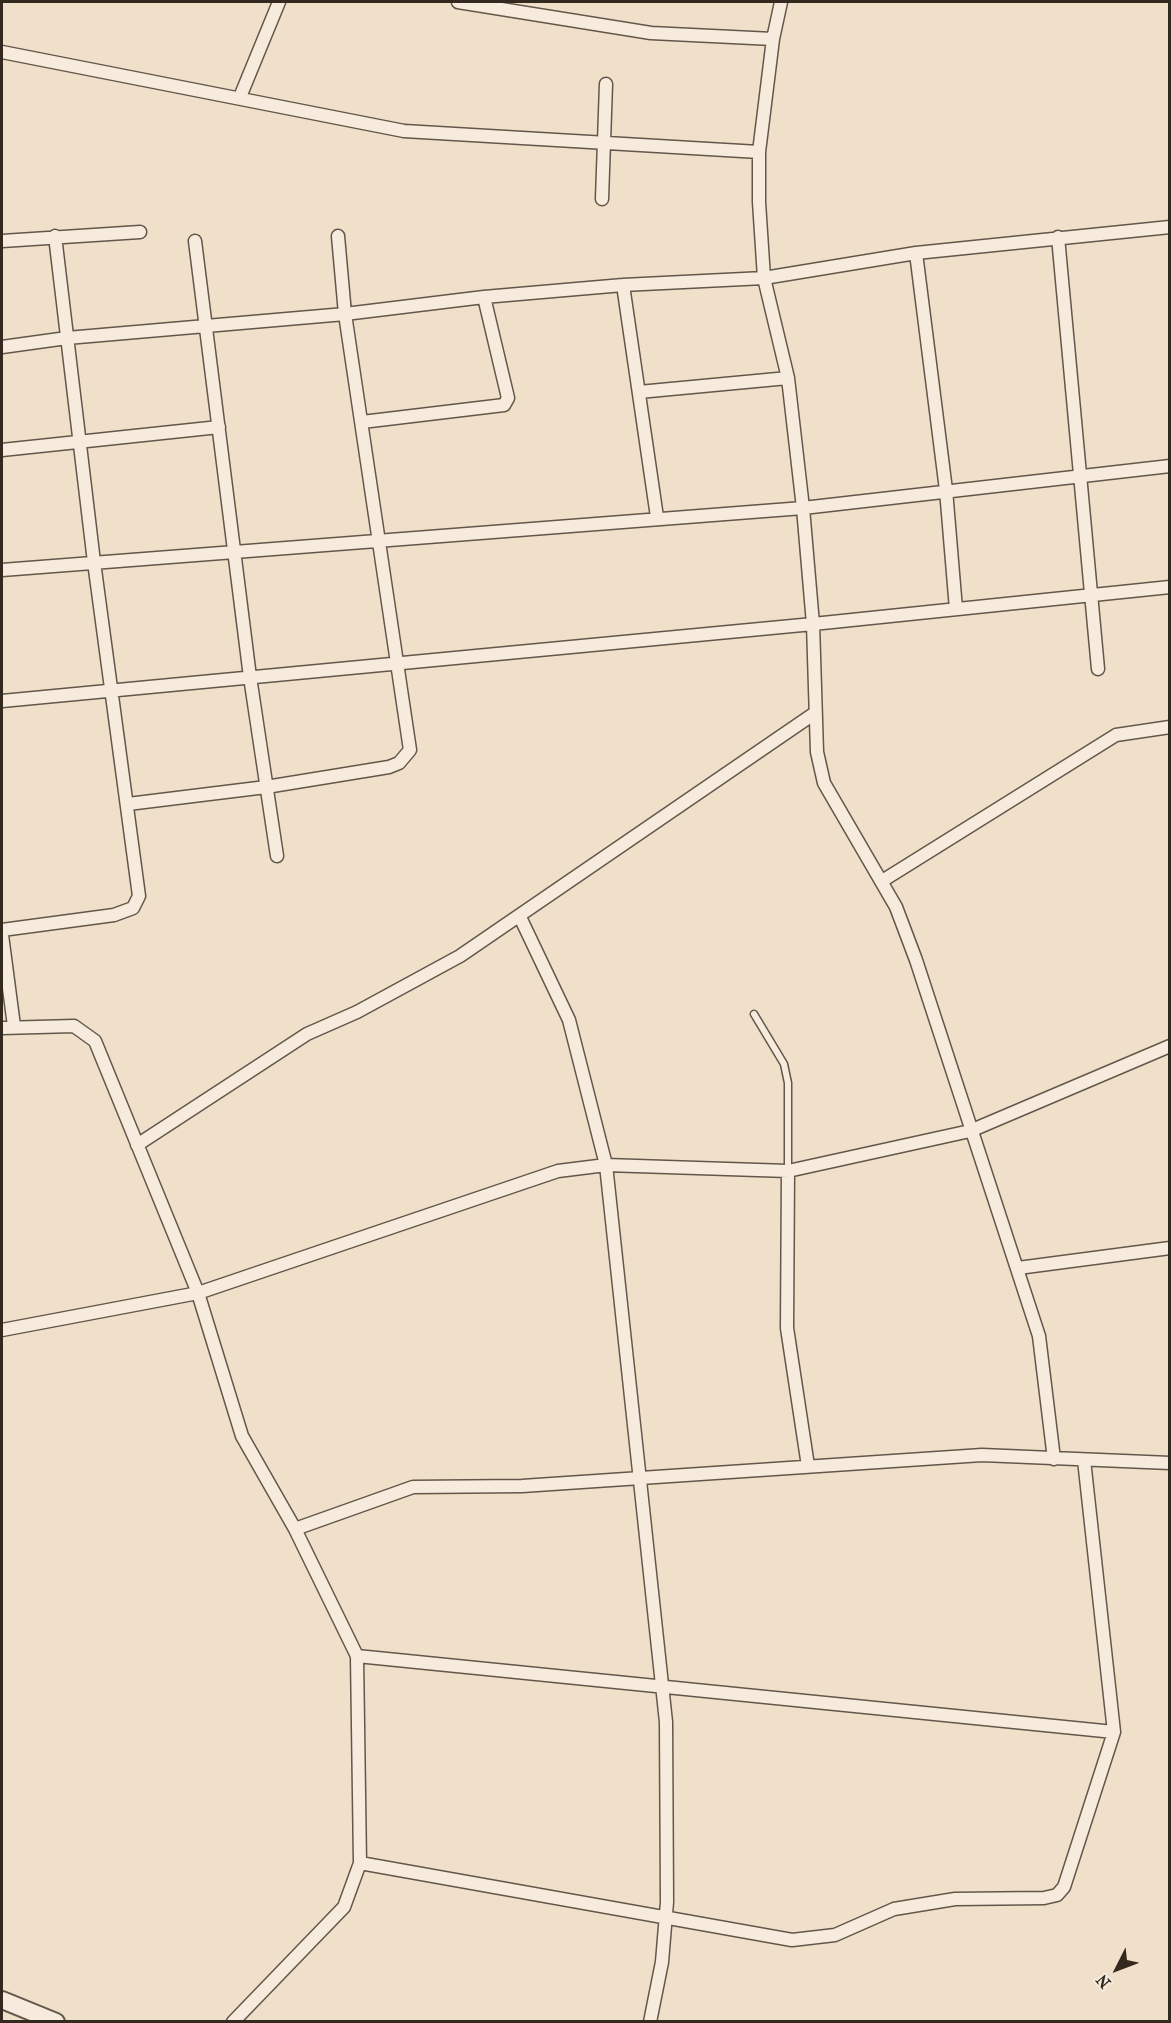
<!DOCTYPE html>
<html>
<head>
<meta charset="utf-8">
<style>
  body { margin:0 }
  #map { position:relative; width:1171px; height:2023px; overflow:hidden; background:#f1e0c9; font-family:"IM FELL French Canon",serif }
  canvas { display:block }
  .frame { position:absolute; inset:0; border:3px solid #33291f; pointer-events:none }
  .north { position:absolute; left:1087px; top:1939px; width:60px; height:60px; -webkit-text-stroke:4px #f6ebdc; paint-order:stroke; rotate:228deg; font-size:16px; font-weight:700; line-height:24px; text-align:center; color:#33291f }
  .north::after { content:''; display:block; margin:auto; width:21px; height:27px; background:#33291f; clip-path:polygon(50% 0,100% 100%,50% 72%,0 100%) }
</style>
</head>
<body>
<div id="map">
<canvas width="1171" height="2023"></canvas>
<div class="frame"></div>
<div class="north">N</div>
</div>
<script>
const ctx = document.querySelector('canvas').getContext('2d');
ctx.lineJoin = 'round';
const poly = rows => new Path2D(rows.map(r => 'M' + r).join(''));
function stroke(path, color, width, dash) { ctx.strokeStyle = color; ctx.lineWidth = width; ctx.lineCap = dash ? 'butt' : 'round'; ctx.setLineDash(dash || []); ctx.stroke(path); }
const service = poly([
  [754,1014,784,1064,788,1083,788,1171]
]);
const minor = poly([
  [458,2,651,33,773,39],
  [781,2,773,39,759,152,759,202,764,278,788,378,803,508,813,624,817,752,824,783,896,907,916,960,1039,1336,1054,1459],
  [2,52,404,131,759,152],
  [240,97,279,2],
  [602,199,606,84],
  [1058,237,1098,669],
  [2,241,140,232],
  [195,241,250,677,277,856],
  [916,253,946,490,956,609],
  [623,285,657,517],
  [2,347,67,338,345,314,484,297,623,285,764,278,916,253,1170,227],
  [639,392,788,378],
  [362,422,504,405,508,398,484,297],
  [2,450,219,427],
  [2,570,803,508,1170,466],
  [2,701,813,624,1170,587],
  [128,804,266,787,389,767,399,763,410,750,345,314,338,236],
  [882,881,1116,735,1170,727],
  [520,917,569,1020,606,1165,666,1722,667,1902,662,1962,650,2022],
  [2,930,114,915,133,908,139,896,94,562,55,236],
  [2,935,14,1026],
  [2,1028,74,1026,95,1041,198,1293,242,1436,295,1529,357,1656,360,1863,344,1907,233,2022],
  [137,1145,307,1034,357,1012,460,956,815,713],
  [788,1171,787,1328,808,1466],
  [1018,1268,1170,1248],
  [2,1330,198,1293,558,1171,606,1165,788,1171,970,1131,1170,1046],
  [295,1529,413,1487,522,1486,982,1455,1170,1463],
  [357,1656,1114,1732],
  [360,1863,792,1940,835,1935,894,1909,955,1899,1044,1898,1057,1895,1064,1887,1114,1732,1084,1460]
]);
const tertiary = poly([
  [2,2000,56,2022]
]);
stroke(service, '#62574a', 9);
stroke(minor, '#62574a', 15);
stroke(tertiary, '#62574a', 20);
stroke(service, '#f6ebdc', 6);
stroke(minor, '#f6ebdc', 12);
stroke(tertiary, '#f6ebdc', 16);
</script>
</body>
</html>
